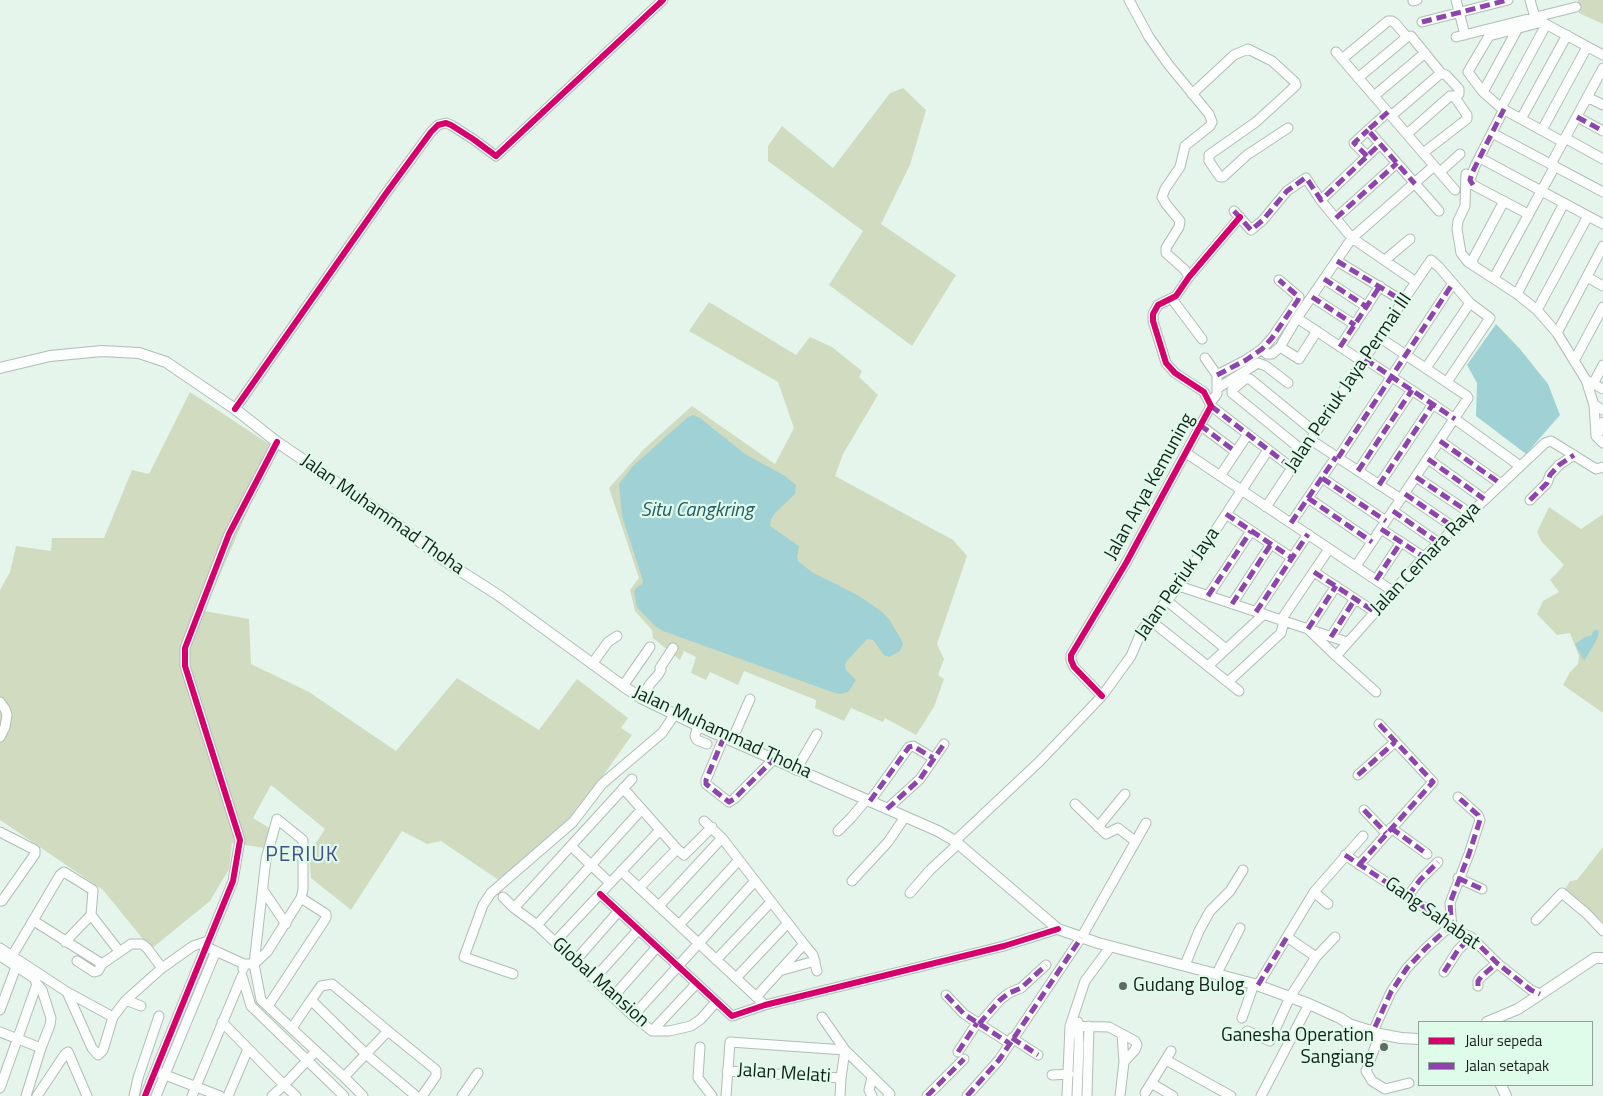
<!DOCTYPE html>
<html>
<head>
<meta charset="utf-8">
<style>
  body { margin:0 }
  #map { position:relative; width:1603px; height:1096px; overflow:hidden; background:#e5f5eb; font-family:"Titillium Web",sans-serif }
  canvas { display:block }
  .legend { position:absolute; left:1418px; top:1021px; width:175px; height:65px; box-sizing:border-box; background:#dffbea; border:1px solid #8fa397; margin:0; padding:6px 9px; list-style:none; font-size:15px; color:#16201a }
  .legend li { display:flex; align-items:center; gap:10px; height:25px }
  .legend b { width:25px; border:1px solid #8fa397 }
</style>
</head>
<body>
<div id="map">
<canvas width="1603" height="1096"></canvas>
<ul class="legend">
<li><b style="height:6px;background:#d6006c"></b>Jalur sepeda</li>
<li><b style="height:6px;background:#8e44ad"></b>Jalan setapak</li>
</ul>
</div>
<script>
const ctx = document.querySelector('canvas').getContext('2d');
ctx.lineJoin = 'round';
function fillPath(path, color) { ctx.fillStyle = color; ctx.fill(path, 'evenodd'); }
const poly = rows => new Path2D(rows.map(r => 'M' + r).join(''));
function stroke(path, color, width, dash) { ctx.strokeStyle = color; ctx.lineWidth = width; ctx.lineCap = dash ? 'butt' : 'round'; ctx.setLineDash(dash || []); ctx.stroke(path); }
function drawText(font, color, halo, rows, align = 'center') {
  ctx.font = font + ' "Titillium Web",sans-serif'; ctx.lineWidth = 4.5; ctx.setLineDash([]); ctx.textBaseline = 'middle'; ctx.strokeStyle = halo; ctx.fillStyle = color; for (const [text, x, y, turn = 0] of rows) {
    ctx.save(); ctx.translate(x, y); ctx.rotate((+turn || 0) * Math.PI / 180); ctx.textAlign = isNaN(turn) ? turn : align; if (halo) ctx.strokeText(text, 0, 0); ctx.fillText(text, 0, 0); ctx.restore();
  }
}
fillPath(poly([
  [1578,0,1603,0,1603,24,1579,13],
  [903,88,926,110,910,165,881,224,956,275,912,346,829,285,863,231,768,161,768,146,782,126,833,168,890,93],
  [709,302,796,355,810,337,832,347,862,371,859,377,878,395,843,454,835,476,953,540,967,556,937,644,944,659,938,675,944,679,934,707,916,735,885,718,883,722,851,708,844,721,815,708,816,700,744,671,738,685,710,672,706,680,691,673,696,657,684,651,680,660,653,638,652,630,635,611,630,590,639,578,609,488,644,449,692,406,775,464,794,428,778,382,689,331],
  [190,392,275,448,204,611,249,619,251,664,309,692,396,751,457,678,539,730,577,679,628,718,621,728,632,735,570,822,500,881,441,841,427,844,402,831,351,910,311,878,309,853,325,829,271,785,253,818,271,829,265,848,232,843,229,869,210,901,151,949,103,890,0,820,0,590,10,572,16,546,51,551,52,538,104,538,132,470,149,474],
  [1549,507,1581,529,1603,514,1603,713,1563,685,1570,672,1578,664,1579,656,1570,633,1557,635,1537,614,1543,601,1559,592,1550,580,1564,565,1542,542,1537,532],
  [1603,847,1603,922,1564,891,1570,881,1577,880]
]), '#d1dbc0');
fillPath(poly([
  [1496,324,1520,349,1548,384,1560,415,1526,454,1476,416,1477,383,1467,365],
  [693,415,700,418,745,454,785,476,796,485,795,494,775,513,771,519,770,526,799,546,797,558,799,562,812,572,859,596,881,611,889,619,902,641,903,644,900,651,889,657,884,655,873,640,867,639,846,662,845,666,846,670,856,680,848,692,839,694,832,692,663,631,656,627,637,607,634,592,636,588,642,584,643,581,622,516,619,484,633,466,688,417],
  [1595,630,1598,630,1599,633,1596,641,1584,661,1575,644,1585,637,1592,635,1593,631]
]), '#a0d2d5');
const minor = poly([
  [1129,0,1149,37,1168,64,1209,114,1212,122,1210,126,1185,146,1180,167,1165,189,1162,197,1166,204,1180,221,1179,227,1166,248,1166,253,1185,270,1189,277],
  [1456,0,1465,35],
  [1530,0,1536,21],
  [1413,1,1417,0],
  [1422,22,1508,0],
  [1456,37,1576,7],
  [1336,52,1455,190],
  [1342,59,1388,21,1392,21,1395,23,1407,37],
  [1441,73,1446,75,1459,89,1459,94,1455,98],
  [1358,78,1407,37,1411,36,1441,73,1391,116],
  [1483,92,1518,28],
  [1192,94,1234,55,1248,49,1272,61,1295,82,1296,85,1291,90,1256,122,1209,155,1209,161,1220,177,1223,177,1247,155,1288,128],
  [1374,96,1425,53],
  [1587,97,1603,105],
  [1501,108,1546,25],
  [1504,109,1475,166,1470,180,1473,185,1528,214],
  [1388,112,1368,130,1439,211],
  [1577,117,1603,131],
  [1521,119,1567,35],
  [1542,130,1587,47],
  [1492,133,1603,192],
  [1407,134,1450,96,1454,96,1467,115,1467,119,1423,153],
  [1565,138,1603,159],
  [1563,142,1501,108,1483,92,1468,72,1469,70,1489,36,1542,22,1603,55],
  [1367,156,1354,143,1368,130],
  [1480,158,1603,224],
  [1551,164,1603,68],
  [1440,172,1460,154],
  [1466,174,1465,206,1458,221,1457,229,1461,253,1468,262,1517,294,1537,310,1557,333,1586,380,1594,405,1596,436,1603,443],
  [1321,200,1380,144],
  [1234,211,1251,230,1263,220,1287,191,1306,178,1322,202,1352,238,1416,282],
  [1336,218,1397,163],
  [1385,260,1410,239],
  [1337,261,1403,301],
  [1474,266,1472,261,1474,257,1504,201],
  [1587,277,1603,286],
  [1494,278,1555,166],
  [1324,279,1367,307],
  [1517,294,1564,203],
  [1312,297,1355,325],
  [1172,299,1202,339],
  [1537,310,1588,216],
  [1297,318,1363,362],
  [1557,333,1603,246],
  [1280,347,1299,359,1317,331],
  [1340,347,1380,286],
  [1262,349,1267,354,1272,354,1280,347,1297,318,1352,238,1434,166],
  [1205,358,1217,375,1217,394,1210,403],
  [1365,359,1455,419,1520,466],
  [1574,361,1603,307],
  [1426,368,1470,303],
  [1217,375,1246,360,1262,349,1272,338,1298,300,1299,297,1279,280],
  [1588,381,1603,389],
  [1593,384,1603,365],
  [1218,388,1258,363,1266,366,1288,383],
  [1594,405,1603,410],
  [1211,406,1292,468],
  [235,409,387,192,431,132,438,125,446,123,451,125,473,139,496,156,663,0],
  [1200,425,1236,452],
  [1597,436,1603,422],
  [1311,440,1401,499],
  [1440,441,1501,484],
  [1303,451,1232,393,1232,390,1245,379,1250,379,1316,433],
  [1186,453,1394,592],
  [1338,458,1453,283],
  [1428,459,1484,499],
  [1358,471,1412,390],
  [1220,476,1248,434],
  [1416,477,1470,513],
  [1322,478,1386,521],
  [1379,485,1433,404],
  [1405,494,1455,528],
  [1308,498,1372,542],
  [1530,500,1547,483,1550,475,1559,465,1574,455],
  [1266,507,1403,301,1431,260,1439,267,1470,303,1490,318,1447,382],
  [1393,511,1439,543],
  [1226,514,1292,558],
  [1291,523,1336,457],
  [1381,529,1424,557],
  [1356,566,1468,398,1467,396,1379,337],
  [1314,572,1375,612],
  [1376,580,1401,542],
  [1179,586,1347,642],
  [1336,586,1308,629,1336,656,1424,557,1545,443,1551,441,1596,469,1603,467],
  [1208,596,1251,531],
  [1166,600,1226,649],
  [1232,604,1271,544],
  [1256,612,1308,534],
  [1150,620,1239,691],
  [1281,620,1329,549],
  [1331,637,1355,599],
  [1336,656,1376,692],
  [592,664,608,642,617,636],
  [1208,666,1264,614],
  [1228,682,1281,633,1284,621],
  [623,686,650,647],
  [1102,696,1074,667,1071,660,1071,655,1126,563,1211,406,1204,392,1175,373,1166,363,1153,321,1153,314,1158,305,1176,296,1189,277,1240,217],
  [641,698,650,684,658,675,661,670,660,668,673,648],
  [0,702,5,709,7,715,5,727,0,737],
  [698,725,695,736,697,740,707,744],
  [724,737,706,780,706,784,729,802,734,799,774,759],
  [732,740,750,699],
  [796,770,817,734],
  [1358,775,1395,742],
  [623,788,677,849,684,855,712,827],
  [870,801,909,747,913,746,933,758],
  [1075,804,1106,834,1118,828,1135,841],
  [887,809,920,779,944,744],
  [1364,810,1386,833],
  [704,821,722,838,804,944,813,955,817,971],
  [1098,827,1125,794],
  [1391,828,1427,854],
  [838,831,851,818,866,800],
  [0,832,35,850,35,854,2,901,0,901],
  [955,841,1040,761,1102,696,1131,656,1142,630,1179,586,1268,450],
  [571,846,610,883],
  [1345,855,1433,913,1448,928,1464,934,1471,937,1497,963,1531,990,1540,994],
  [1359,865,1433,782,1379,724],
  [621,871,765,1005],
  [1458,878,1482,889],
  [852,881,888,842,905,817],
  [639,888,677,849],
  [263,890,286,924],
  [1314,892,1328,904],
  [910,893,930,870,958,844],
  [600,894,732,1016,765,1005,1004,946,1058,929],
  [1408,896,1420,880,1438,862],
  [503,897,514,908,537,925,633,1016,652,1031,669,1031,691,1026,701,1019,716,1002],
  [659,906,722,838],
  [514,908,632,779],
  [1536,920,1562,893,1587,914,1603,931],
  [34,921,102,964,131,944,142,944,147,948,162,968],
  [537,925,642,809],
  [679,925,739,860],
  [1452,930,1450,903,1469,854,1480,820,1478,815,1458,797],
  [1287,937,1316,957],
  [65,942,91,915],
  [555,942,660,830],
  [0,948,67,992,113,1017,126,1000,162,968,193,946,208,941],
  [211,949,244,964,243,969],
  [0,956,34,978,37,984,0,1088],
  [12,956,60,875,64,872,93,890,91,915,119,951],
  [716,960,771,902],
  [77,961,94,972,98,971,102,964],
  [575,961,618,912],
  [244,964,254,964,266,859,277,819,303,840,303,889,301,898],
  [1185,965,1199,931,1210,911,1230,891,1243,870],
  [779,971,815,961],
  [1444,972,1458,950,1471,937],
  [1217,973,1240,928],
  [513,974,464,957,483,905,491,893,573,822,602,784,662,733,675,714],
  [736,978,787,924],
  [594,979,638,930],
  [1258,985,1314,892,1363,836],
  [1478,986,1478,981,1481,977,1497,963],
  [67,992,92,1048,98,1055,103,1050,113,1017],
  [946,995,964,1014,1009,1043],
  [613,997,657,947],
  [756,997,804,944],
  [126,1000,141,1006],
  [311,1000,321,986,332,984,388,1031],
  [268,1006,326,918,326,914,301,898,267,952,254,964,261,1000,316,1051],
  [0,1010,16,967],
  [633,1016,755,881],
  [822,1017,845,1050,890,1094,888,1096],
  [1242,1018,1254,984],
  [222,1022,284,1085,272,1096],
  [979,1024,1000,1000,1009,993,1021,988,1046,965],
  [1070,1026,1109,1027,1135,1041,1137,1045,1135,1050,1124,1062],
  [1375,1027,1391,992,1407,968,1426,948,1448,928],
  [292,1028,311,1000,367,1055,416,1096],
  [652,1031,696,984],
  [1247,1031,1270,1041,1290,997,1316,957,1335,937],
  [0,1032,41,1048],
  [1380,1034,1366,1071,1372,1081,1385,1089,1409,1083],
  [1012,1038,1038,1055],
  [700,1047,698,1078,712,1096],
  [958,1052,977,1023],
  [1166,1060,1231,1096],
  [727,1071,841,1078],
  [160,1073,220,1096],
  [1052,1075,1069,1074],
  [872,1077,869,1090,872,1096],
  [1151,1083,1173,1096],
  [1145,1093,1171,1051],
  [26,1096,41,1048,50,1025,51,1018,42,990,37,984],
  [37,1096,65,1054,68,1052,87,1096],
  [134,1096,138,1078,159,1016],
  [145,1096,233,881,240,840,185,666,185,648,229,534,277,442],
  [156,1096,216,951],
  [192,1096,242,976,251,1006,344,1096],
  [228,1096,248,1049],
  [296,1096,284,1085,316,1051,344,1077],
  [363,1096,344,1077,388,1031,436,1070,436,1076,422,1096],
  [462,1096,478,1073],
  [726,1096,730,1042,845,1050],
  [840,1096,841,1078,845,1050],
  [927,1096,964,1059],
  [967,1096,999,1060,1081,938,1146,823],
  [1067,1096,1070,1026,1085,981,1111,946],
  [1077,1096,1079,1043,1078,1022],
  [1087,1096,1089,1026],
  [1120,1096,1124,1062,1122,1034],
  [1261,1096,1309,1004]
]);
const major = poly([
  [0,368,50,356,102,351,139,353,166,362,235,409,277,442,390,519,448,563,498,595,623,686,641,698,705,729,938,831,955,841,1058,929,1098,943,1254,984,1309,1004,1340,1018,1349,1024,1380,1034,1401,1038,1419,1039],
  [1487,1022,1518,1009,1595,958,1602,958],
  [1501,1085,1506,1096]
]);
stroke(minor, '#b1bdb6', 11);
stroke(major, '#b1bdb6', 12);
stroke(minor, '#fbfefc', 9);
stroke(major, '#fbfefc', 10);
stroke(poly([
  [1422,22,1508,0],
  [1388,112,1368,130,1415,184],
  [1577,117,1603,131],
  [1367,156,1354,143,1368,130],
  [1473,185,1470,180,1472,173,1504,109],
  [1234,211,1251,230,1263,220,1287,191,1305,178,1307,179,1321,200,1380,144],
  [1336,218,1397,163],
  [1337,261,1403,301],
  [1324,279,1367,307],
  [1312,297,1355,325],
  [1340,347,1380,286],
  [1365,359,1455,419],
  [1217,375,1246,360,1262,349,1272,338,1298,300,1299,297,1279,280],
  [1211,406,1292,468],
  [1200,425,1236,452],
  [1440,441,1501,484],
  [1338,458,1453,283],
  [1428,459,1484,499],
  [1358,471,1412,390],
  [1416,477,1470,513],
  [1322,478,1386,521],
  [1379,485,1433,404],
  [1405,494,1455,528],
  [1308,498,1372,542],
  [1530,500,1547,483,1550,475,1559,465,1574,455],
  [1393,511,1439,543],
  [1226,514,1292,558],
  [1291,523,1336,457],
  [1381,529,1424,557],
  [1314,572,1375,612],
  [1376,580,1401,542],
  [1208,596,1251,531],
  [1232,604,1271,544],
  [1256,612,1308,534],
  [1308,629,1336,586],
  [1331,637,1355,599],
  [724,737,706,780,706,784,729,802,734,799,774,759],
  [1358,775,1395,742],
  [870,801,909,747,913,746,933,758],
  [887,809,920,779,944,744],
  [1364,810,1386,833],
  [1391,828,1427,854],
  [1345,855,1433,913,1448,928,1464,934,1471,937,1497,963,1531,990,1540,994],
  [1359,865,1433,782,1379,724],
  [1458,878,1482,889],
  [1408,896,1420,880,1438,862],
  [1452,930,1450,903,1469,854,1480,820,1478,815,1458,797],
  [1444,972,1458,950,1471,937],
  [1258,985,1287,937],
  [1478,986,1478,981,1481,977,1497,963],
  [946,995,964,1014,1009,1043],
  [979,1024,1000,1000,1009,993,1021,988,1046,965],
  [1375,1027,1391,992,1407,968,1426,948,1448,928],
  [1012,1038,1038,1055],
  [958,1052,977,1023],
  [927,1096,964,1059],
  [967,1096,999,1060,1081,938]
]), '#8e44ad', 5, [10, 5]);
stroke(poly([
  [235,409,387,192,431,132,438,125,446,123,451,125,473,139,496,156,663,0],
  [1102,696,1074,667,1071,660,1071,655,1126,563,1211,406,1204,392,1175,373,1166,363,1153,321,1153,314,1158,305,1176,296,1189,277,1240,217],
  [600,894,732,1016,765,1005,1004,946,1058,929],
  [145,1096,233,881,240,840,185,666,185,648,229,534,277,442]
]), '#d6006c', 6);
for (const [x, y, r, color] of [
  [1123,986,5,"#5e6b63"],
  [1384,1047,5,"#5e6b63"]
]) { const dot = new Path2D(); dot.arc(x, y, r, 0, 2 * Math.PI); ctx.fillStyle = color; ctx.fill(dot); stroke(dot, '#dffbea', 2); }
drawText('19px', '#16201a', '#dffbea', [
  ["Jalan Periuk Jaya Permai III",1349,383,-56],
  ["Jalan Arya Kemuning",1150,487,-61],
  ["Jalan Muhammad Thoha",382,515,35],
  ["Jalan Cemara Raya",1426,559,-46],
  ["Jalan Periuk Jaya",1178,584,-55],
  ["Jalan Muhammad Thoha",722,733,25],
  ["Gang Sahabat",1432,914,35],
  ["Global Mansion",600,983,42],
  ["Jalan Melati",784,1074,4]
]);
drawText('19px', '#16201a', '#dffbea', [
  ["Gudang Bulog",1133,986],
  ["Ganesha Operation",1374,1036,"right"],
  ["Sangiang",1374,1058,"right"]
], 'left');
drawText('italic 20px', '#255c62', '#dffbea', [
  ["Situ Cangkring",697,511]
]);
ctx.letterSpacing = '1px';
drawText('21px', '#454d8a', '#dffbea', [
  ["PERIUK",302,856]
]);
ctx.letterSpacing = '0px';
</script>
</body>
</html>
